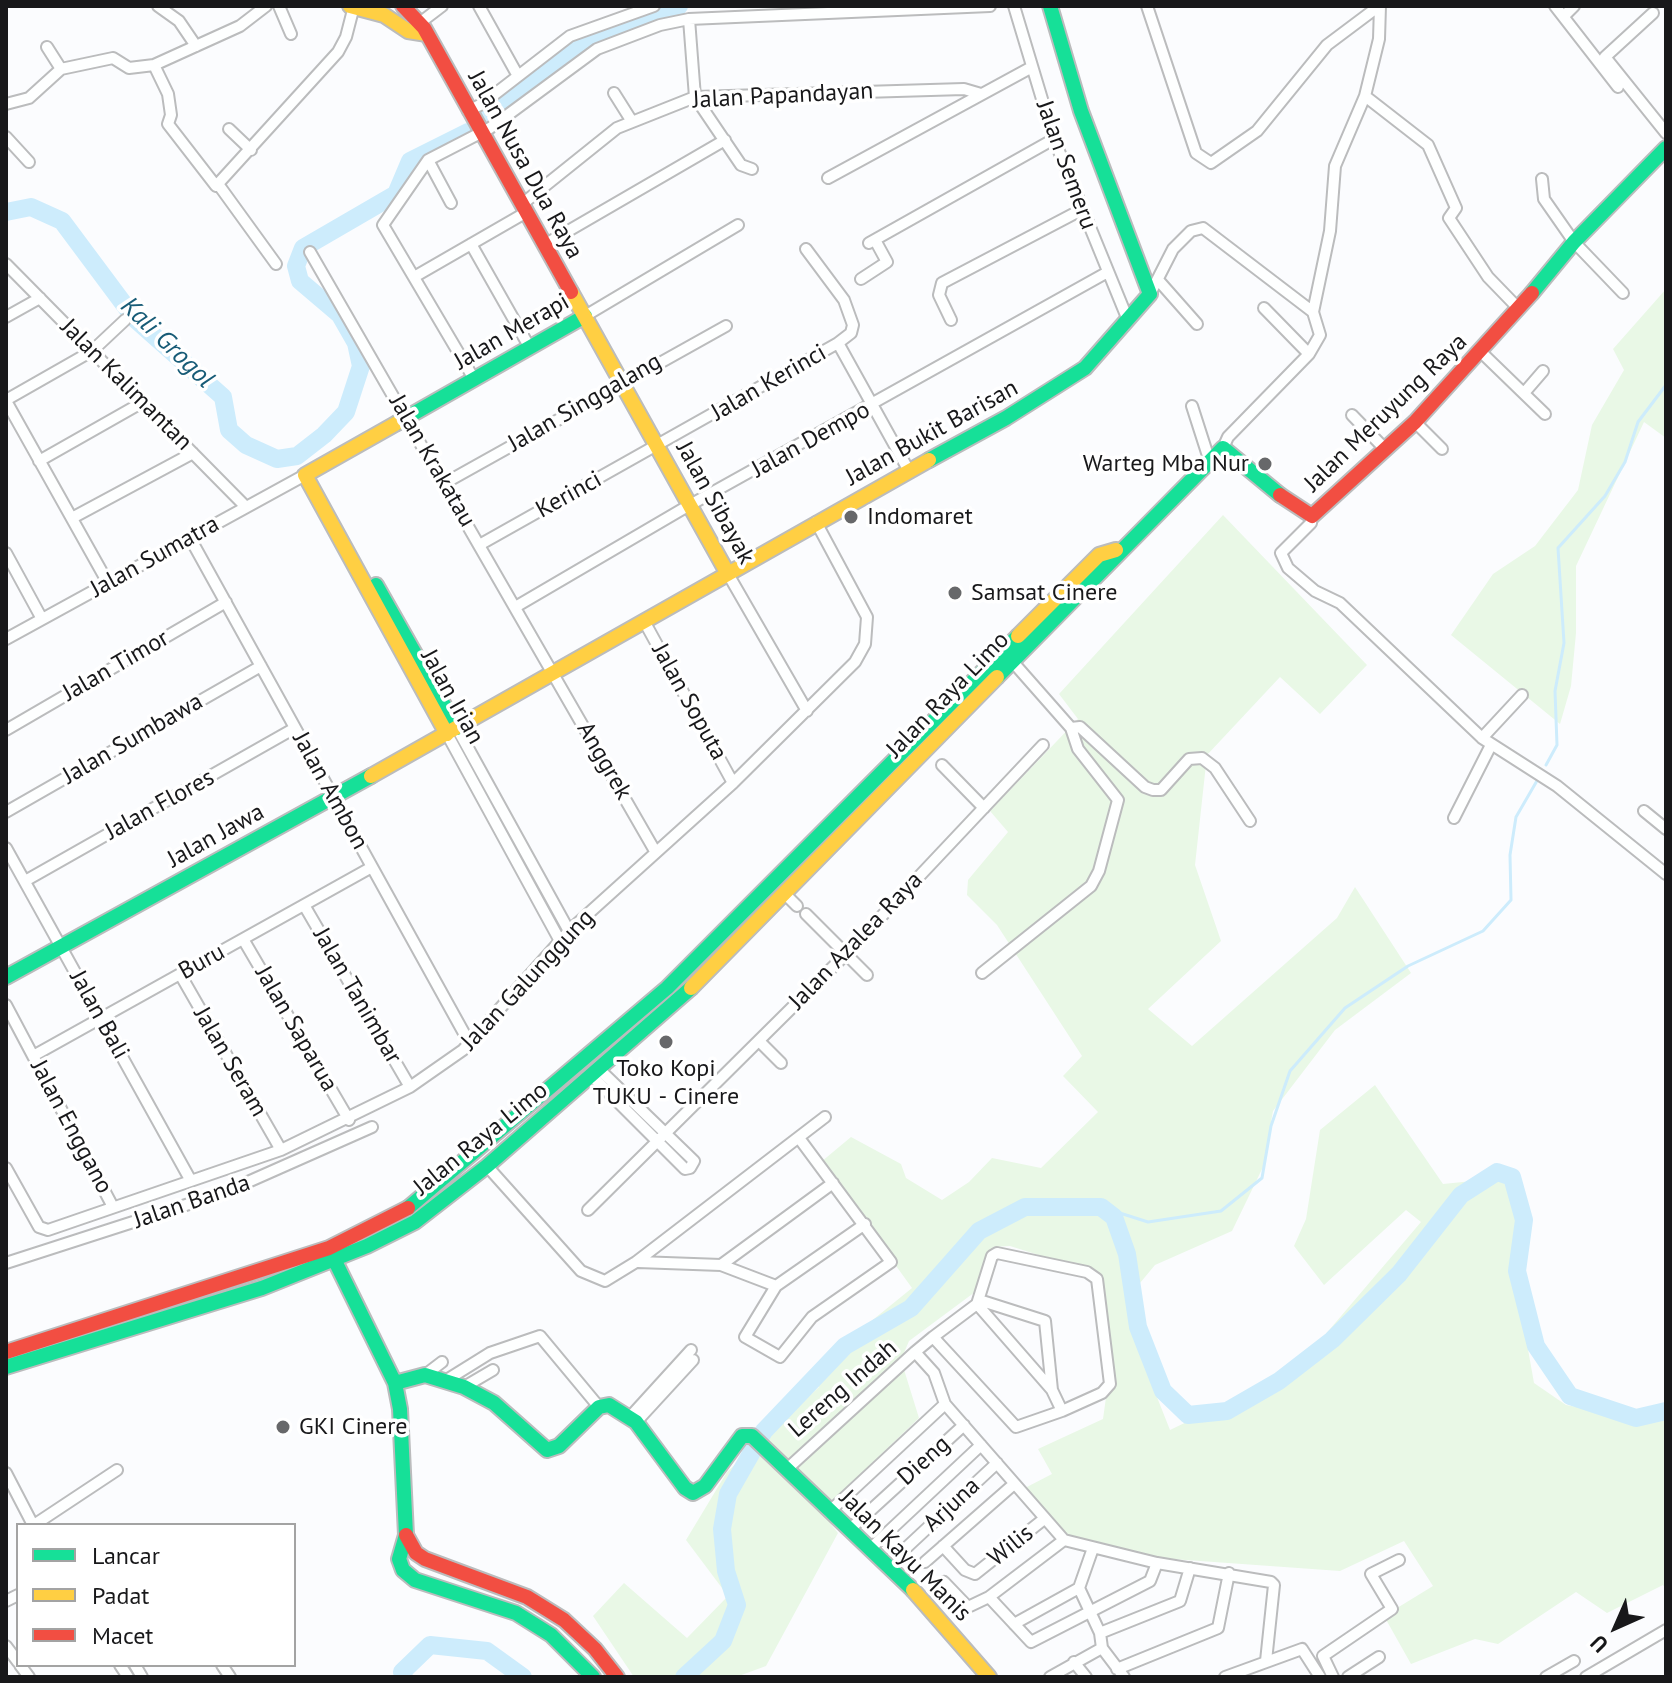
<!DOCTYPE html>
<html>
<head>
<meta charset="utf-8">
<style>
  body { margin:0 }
  #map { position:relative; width:1672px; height:1683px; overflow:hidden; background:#fbfcfe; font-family:"PT Sans",sans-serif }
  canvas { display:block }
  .frame { position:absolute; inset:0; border:8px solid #18181a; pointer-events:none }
  .legend { position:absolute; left:16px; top:1523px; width:280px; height:144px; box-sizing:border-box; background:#fff; border:2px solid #a3a3a3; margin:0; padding:10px 14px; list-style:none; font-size:24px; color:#18181a }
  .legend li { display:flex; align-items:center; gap:16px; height:40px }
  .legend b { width:40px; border:2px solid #a3a3a3 }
  .north { position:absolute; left:1576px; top:1587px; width:80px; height:80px; -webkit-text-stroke:6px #fff; paint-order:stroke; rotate:225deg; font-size:22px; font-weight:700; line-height:32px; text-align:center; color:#18181a }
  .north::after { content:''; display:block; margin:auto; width:28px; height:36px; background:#18181a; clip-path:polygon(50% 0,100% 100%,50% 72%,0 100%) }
</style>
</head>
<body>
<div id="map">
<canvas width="1672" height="1683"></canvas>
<div class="frame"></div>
<ul class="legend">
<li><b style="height:10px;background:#16e098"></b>Lancar</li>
<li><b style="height:10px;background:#ffcf43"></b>Padat</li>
<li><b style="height:10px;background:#f24e42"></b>Macet</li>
</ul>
<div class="north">U</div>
</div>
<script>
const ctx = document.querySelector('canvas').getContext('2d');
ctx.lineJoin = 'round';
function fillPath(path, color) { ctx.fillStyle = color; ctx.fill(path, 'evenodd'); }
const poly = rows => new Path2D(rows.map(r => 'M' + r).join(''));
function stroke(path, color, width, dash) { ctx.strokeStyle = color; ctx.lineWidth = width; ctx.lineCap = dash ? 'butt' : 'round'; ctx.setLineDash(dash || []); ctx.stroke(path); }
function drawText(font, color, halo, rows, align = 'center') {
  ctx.font = font + ' "PT Sans",sans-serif'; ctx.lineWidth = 7; ctx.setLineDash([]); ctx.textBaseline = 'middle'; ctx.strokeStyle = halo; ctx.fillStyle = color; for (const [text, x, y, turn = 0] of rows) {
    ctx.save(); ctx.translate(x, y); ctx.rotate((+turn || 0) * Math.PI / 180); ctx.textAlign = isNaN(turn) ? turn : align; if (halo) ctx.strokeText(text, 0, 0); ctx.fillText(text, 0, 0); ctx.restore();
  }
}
fillPath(poly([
  [1666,289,1666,438,1644,422,1576,566,1576,633,1571,686,1560,724,1451,635,1493,574,1535,546,1578,490,1592,425,1624,370,1613,349],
  [1223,515,1367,665,1320,714,1280,677,1207,755,1195,865,1221,941,1148,1009,1192,1046,1337,918,1355,887,1411,973,1335,1030,1273,1111,1263,1167,1232,1231,1155,1265,1135,1289,1130,1329,1170,1430,1296,1369,1421,1222,1406,1210,1324,1285,1294,1246,1306,1219,1320,1130,1375,1085,1443,1184,1502,1178,1523,1225,1521,1310,1534,1383,1566,1405,1635,1418,1666,1404,1666,1590,1663,1585,1607,1613,1576,1592,1498,1644,1475,1639,1411,1664,1384,1616,1433,1586,1404,1541,1340,1571,1144,1557,1063,1534,1023,1489,1052,1474,1038,1449,1103,1419,1108,1383,1099,1274,1010,1246,993,1247,975,1292,909,1341,901,1360,919,1418,821,1512,838,1533,766,1666,736,1677,634,1677,593,1616,624,1583,687,1638,728,1596,686,1540,727,1472,819,1387,810,1371,912,1288,821,1162,851,1137,901,1164,906,1178,942,1200,969,1182,992,1158,1041,1168,1098,1112,1063,1076,1082,1056,997,925,967,895,968,880,1008,832,990,811,1078,719,1059,694]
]), '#e9f8e6');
stroke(poly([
  [1546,765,1557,745,1555,691,1564,643,1558,548,1605,496,1625,462,1638,422,1666,385],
  [1101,1207,1148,1222,1221,1211,1262,1178,1271,1126,1290,1071,1345,1008,1408,966,1483,931,1511,900,1510,855,1516,817,1538,779]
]), '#cdecfc', 3);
stroke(poly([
  [487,114,591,35,679,6],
  [6,212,31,207,62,221,135,319,223,397,229,430,246,445,277,459,297,456,324,435,346,412,361,366,356,343,340,315,300,281,296,266,303,248,396,194,410,161,468,132],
  [404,1677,402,1672,430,1645,487,1651,523,1677],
  [684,1677,723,1641,737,1605,726,1571,722,1529,728,1494,764,1431,845,1346,911,1308,979,1231,1025,1207,1101,1207,1114,1217,1127,1254,1138,1327,1163,1391,1188,1415,1227,1411,1279,1381,1332,1340,1399,1274,1461,1195,1497,1172,1512,1177,1524,1220,1517,1271,1536,1346,1570,1396,1636,1418,1666,1411]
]), '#cdecfc', 18);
const street = poly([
  [158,6,179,21,196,46],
  [279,6,291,34],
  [479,6,518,76],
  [1014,6,1054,139,1128,320],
  [1147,6,1196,153,1211,163,1257,131,1327,45,1379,6],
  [1555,6,1618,87],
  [1653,13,1605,57,1666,133],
  [1564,16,1574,6],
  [689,19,695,97,741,165,752,169],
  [421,22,442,6],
  [47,47,61,69],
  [154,65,168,94,171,115,168,124,216,186,338,52,346,37,354,6],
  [614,93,631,120],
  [1365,96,1428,145,1456,208,1449,218,1488,277,1519,309],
  [6,104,29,98,61,69,113,58,129,68,154,65,240,26,266,6],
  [468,111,482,104,570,36,654,6],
  [229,129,251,150],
  [6,137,29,162],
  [428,160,451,203],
  [828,178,1032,67],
  [1542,179,1544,199,1574,242,1623,293],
  [218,184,276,264],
  [521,205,617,128,695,97,964,89,981,94],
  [869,243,1054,139],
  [471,244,530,348],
  [544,245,725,140],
  [806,249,844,300,853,325,851,333,838,343,909,471],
  [310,252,655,851],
  [6,264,246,507],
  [414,277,525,213],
  [861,279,887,262,875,240],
  [1159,281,1197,324],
  [1150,294,1173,249,1191,231,1203,228,1313,312,1320,335,1309,354,1228,437,1223,448],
  [1264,308,1309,354],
  [1313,312,1330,231,1335,166,1365,96,1379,39,1380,6],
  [585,316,738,225],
  [6,317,40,298],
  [951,320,939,295,942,283,1081,210],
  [1481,352,1545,414],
  [474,379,383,225,428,160,490,128,597,49,660,25,689,19,990,6],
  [1524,393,1543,371],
  [6,400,92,351,125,320],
  [6,401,108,583],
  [1192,406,1209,459],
  [1352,415,1385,449],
  [1415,422,1442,449],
  [39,461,143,402],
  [445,483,726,326],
  [1312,516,1311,523,1281,553,1288,568,1315,591,1340,603,1482,738,1557,786,1666,874],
  [72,518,193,453],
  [190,538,470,1044],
  [481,544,838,343],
  [6,553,42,619],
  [728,574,807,711],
  [517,606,681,510,1106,273],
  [644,621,733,783],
  [6,639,305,475],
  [457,728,569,931],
  [1071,728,1080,727,1145,787,1153,790,1161,790,1189,759,1202,758,1215,768,1250,821],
  [6,730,226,602],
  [447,734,560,941],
  [1482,738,1522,695],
  [942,765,984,808],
  [1644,811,1666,829],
  [6,812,261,666],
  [1454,818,1491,745],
  [6,848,191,1181],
  [25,881,295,728],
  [785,894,797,906],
  [304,905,410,1087],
  [806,914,867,975],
  [243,939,349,1120],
  [982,973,1091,886,1099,871,1118,800,1078,749,1071,728,1012,661],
  [180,974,281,1150],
  [6,1005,113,1207],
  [759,1041,781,1063],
  [33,1056,372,867],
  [592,1076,685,1169,690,1168,694,1161,600,1070],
  [487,1166,581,1271,605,1281,636,1262,825,1117],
  [6,1168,39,1227,48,1230,281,1150,410,1087,463,1050,569,931,733,783,855,662,865,644,867,617,816,522],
  [588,1210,846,954,1043,745],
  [638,1262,721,1265,776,1286,865,1224],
  [6,1263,223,1193,372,1127],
  [721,1265,833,1183],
  [776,1286,745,1337,780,1357,812,1317,891,1262,799,1138],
  [979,1300,1045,1321,1052,1390],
  [977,1304,1052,1390,1062,1411],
  [915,1352,934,1373,945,1404,1064,1540,1157,1563,1271,1582,1274,1585,1266,1661],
  [425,1375,442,1362],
  [445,1381,490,1353,540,1336,599,1407],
  [464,1387,493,1370],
  [630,1417,691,1350],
  [636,1422,693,1360],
  [787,1469,915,1352,933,1337,977,1304,992,1256,997,1253,1087,1272,1097,1279,1110,1384,1102,1393,1062,1411,1016,1427,933,1337],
  [6,1473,33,1525],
  [829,1512,945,1404],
  [34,1525,117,1470],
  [849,1530,964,1425],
  [943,1546,965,1570,975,1574,1044,1519],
  [907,1547,997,1463],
  [1093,1548,1079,1588,1100,1633,1102,1648,1124,1677],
  [870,1549,981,1445],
  [925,1562,1014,1484],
  [935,1588,944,1582,968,1607,989,1597,1064,1540],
  [989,1597,1031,1642,1150,1581,1157,1563],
  [6,1601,18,1595],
  [1014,1624,1079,1588],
  [1100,1633,1180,1601,1190,1568],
  [6,1646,18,1662],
  [1074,1662,1086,1677],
  [20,1665,29,1677],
  [120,1665,128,1677],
  [135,1665,142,1677],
  [222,1665,230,1677],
  [1117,1669,1218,1628,1229,1573],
  [1050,1677,1102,1648],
  [1225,1677,1302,1649,1320,1677],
  [1333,1677,1323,1656,1392,1609,1371,1574,1399,1560],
  [1348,1677,1379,1657],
  [1546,1677,1574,1661],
  [1586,1677,1666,1630]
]);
const fast = poly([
  [1532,293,1574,242,1666,148],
  [397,423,585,316],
  [929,460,1006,418,1085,368,1150,294,1081,111,1050,6],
  [376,585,457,728],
  [997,677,1223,448,1280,495],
  [6,977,371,776],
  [408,1208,667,988,1018,636],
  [332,1255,395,1383,400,1409,406,1535,399,1559,403,1570,415,1580,516,1613,551,1635,593,1677],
  [6,1367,262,1288,367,1246,415,1222,487,1166,691,988],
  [395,1383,425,1375,464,1387,494,1403,547,1450,559,1446,599,1407,609,1405,636,1422,685,1488,693,1493,705,1486,742,1436,752,1436,913,1590]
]);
const slow = poly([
  [350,6,384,15,408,31,427,34],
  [571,292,728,574],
  [397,423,305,475,447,734],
  [1018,636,1099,555,1116,550],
  [371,776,929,460],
  [691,988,997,677],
  [913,1590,989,1677]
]);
const jam = poly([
  [403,6,424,28,571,292],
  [1280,495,1312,516,1415,422,1532,293],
  [6,1352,329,1248,408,1208],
  [406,1535,416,1553,425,1559,527,1597,564,1620,595,1649,617,1677]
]);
stroke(street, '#bbbcbd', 14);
stroke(fast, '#bbbcbd', 18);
stroke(slow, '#bbbcbd', 18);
stroke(jam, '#bbbcbd', 18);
stroke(street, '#feffff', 10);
stroke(fast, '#16e098', 14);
stroke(slow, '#ffcf43', 14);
stroke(jam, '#f24e42', 14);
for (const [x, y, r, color] of [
  [1265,464,8,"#67686a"],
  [851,517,8,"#67686a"],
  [955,593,8,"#67686a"],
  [666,1042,8,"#67686a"],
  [283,1427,8,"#67686a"]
]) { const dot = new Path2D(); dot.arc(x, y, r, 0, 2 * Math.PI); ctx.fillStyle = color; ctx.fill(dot); stroke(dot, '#fff', 3); }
drawText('24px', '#18181a', '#fff', [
  ["Jalan Papandayan",783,96,-3],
  ["Jalan Nusa Dua Raya",525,165,61],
  ["Jalan Semeru",1066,165,70],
  ["Jalan Merapi",512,332,-30],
  ["Jalan Kerinci",769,383,-30],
  ["Jalan Kalimantan",126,385,45],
  ["Jalan Singgalang",585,403,-30],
  ["Jalan Meruyung Raya",1386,413,-44],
  ["Jalan Bukit Barisan",932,433,-29],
  ["Jalan Dempo",811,440,-29],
  ["Jalan Krakatau",432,461,60],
  ["Kerinci",569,495,-29],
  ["Jalan Sibayak",715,503,61],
  ["Jalan Sumatra",155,557,-29],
  ["Jalan Timor",116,666,-30],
  ["Jalan Raya Limo",948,695,-46],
  ["Jalan Irian",452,697,61],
  ["Jalan Soputa",689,702,61],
  ["Jalan Sumbawa",133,739,-30],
  ["Anggrek",604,761,60],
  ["Jalan Ambon",330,791,61],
  ["Jalan Flores",160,805,-29],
  ["Jalan Jawa",216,836,-29],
  ["Jalan Azalea Raya",856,941,-46],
  ["Buru",202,962,-29],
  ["Jalan Galunggung",528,980,-47],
  ["Jalan Tanimbar",357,996,60],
  ["Jalan Bali",99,1015,61],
  ["Jalan Saparua",296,1029,60],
  ["Jalan Seram",230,1062,60],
  ["Jalan Enggano",71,1127,62],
  ["Jalan Raya Limo",481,1139,-39],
  ["Jalan Banda",192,1202,-19],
  ["Lereng Indah",843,1389,-41],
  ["Dieng",924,1461,-42],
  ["Arjuna",952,1505,-43],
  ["Wilis",1011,1546,-39],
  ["Jalan Kayu Manis",905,1556,45]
]);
drawText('24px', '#18181a', '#fff', [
  ["Warteg Mba Nur",1249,464,"right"],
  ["Indomaret",867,517],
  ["Samsat Cinere",971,593],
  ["Toko Kopi",666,1069,"center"],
  ["TUKU - Cinere",666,1097,"center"],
  ["GKI Cinere",299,1427]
], 'left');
drawText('italic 26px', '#185c77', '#fff', [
  ["Kali Grogol",167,343,44]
]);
</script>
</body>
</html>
